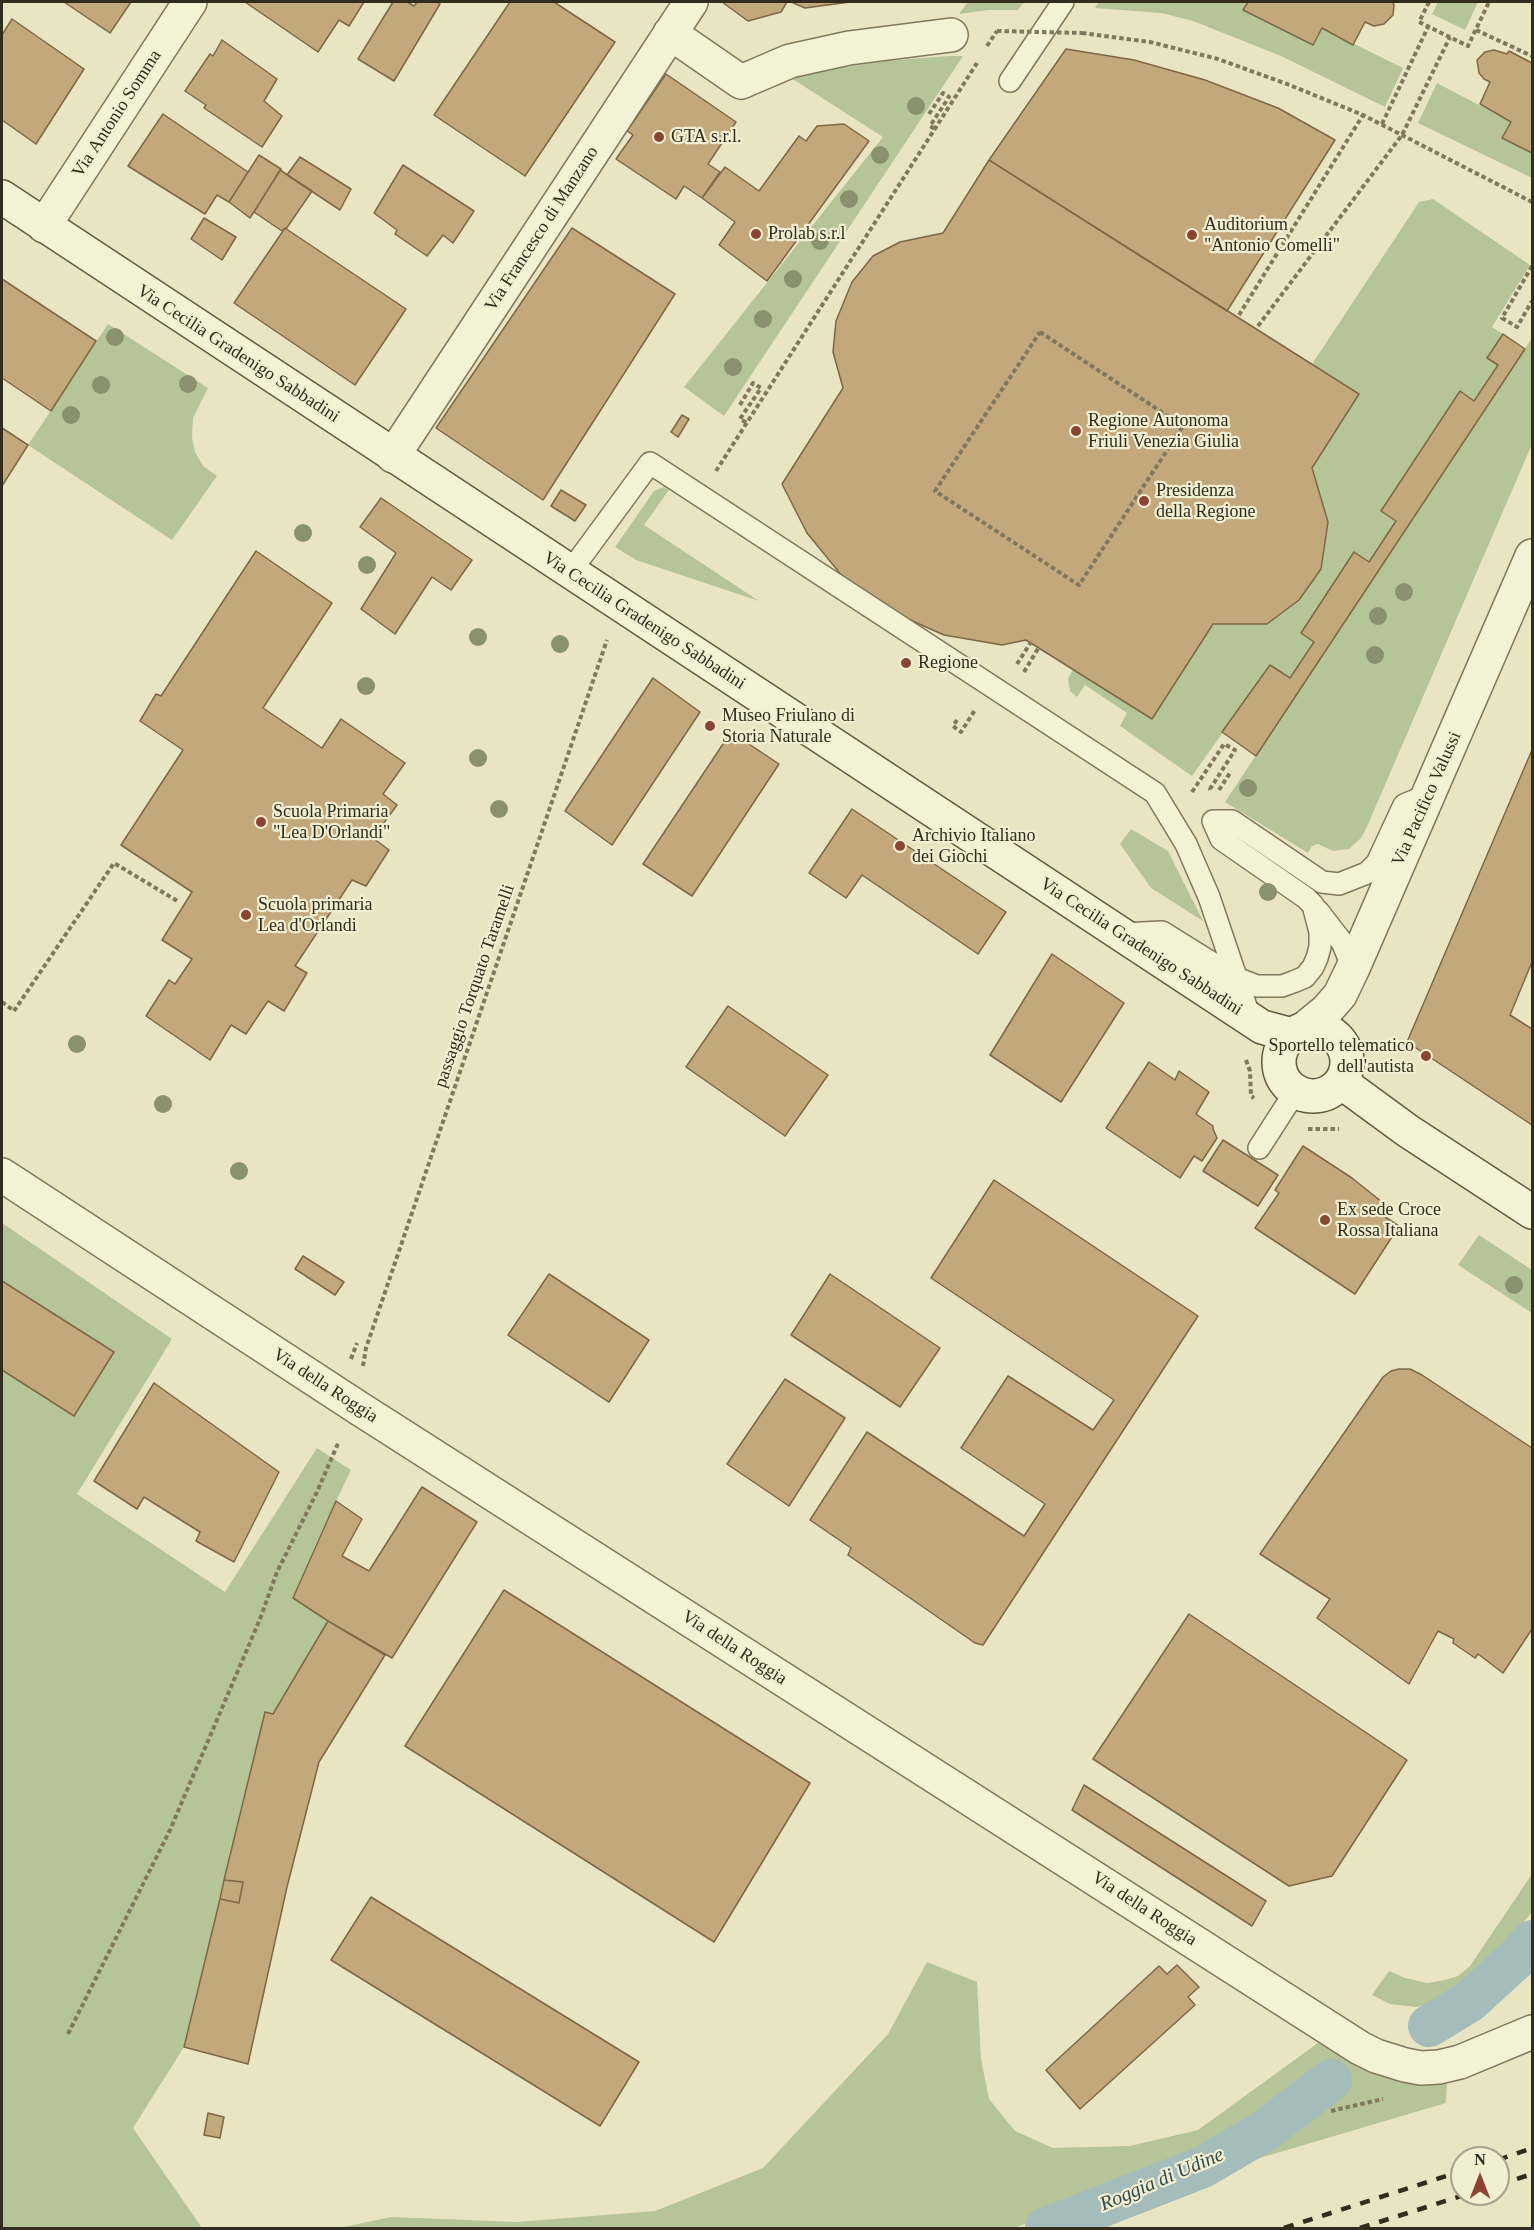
<!DOCTYPE html>
<html>
<head>
<meta charset="utf-8">
<style>
  body { margin:0 }
  #map { position:relative; width:1534px; height:2230px; overflow:hidden; background:#e9e5c3; font-family:"Times New Roman",serif }
  canvas { display:block }
  .frame { position:absolute; inset:0; border:3px solid #322c1e; pointer-events:none }
  .north { position:absolute; left:1450px; top:2146px; width:60px; height:60px; box-sizing:border-box; background:#f1eed1; border:2px solid #a5a089; border-radius:50%; rotate:0deg; font-size:16px; font-weight:700; line-height:24px; text-align:center; color:#322c1e }
  .north::after { content:''; display:block; margin:auto; width:21px; height:27px; background:#894432; clip-path:polygon(50% 0,100% 100%,50% 72%,0 100%) }
</style>
</head>
<body>
<div id="map">
<canvas width="1534" height="2230"></canvas>
<div class="frame"></div>
<div class="north">N</div>
</div>
<script>
const ctx = document.querySelector('canvas').getContext('2d');
ctx.lineJoin = 'round';
function fillPath(path, color) { ctx.fillStyle = color; ctx.fill(path, 'evenodd'); }
const poly = rows => new Path2D(rows.map(r => 'M' + r).join(''));
function stroke(path, color, width, dash) { ctx.strokeStyle = color; ctx.lineWidth = width; ctx.lineCap = dash ? 'butt' : 'round'; ctx.setLineDash(dash || []); ctx.stroke(path); }
function drawText(font, color, halo, rows, align = 'center') {
  ctx.font = font + ' "Times New Roman",serif'; ctx.lineWidth = 4.5; ctx.setLineDash([]); ctx.textBaseline = 'middle'; ctx.strokeStyle = halo; ctx.fillStyle = color; for (const [text, x, y, turn = 0] of rows) {
    ctx.save(); ctx.translate(x, y); ctx.rotate((+turn || 0) * Math.PI / 180); ctx.textAlign = isNaN(turn) ? turn : align; if (halo) ctx.strokeText(text, 0, 0); ctx.fillText(text, 0, 0); ctx.restore();
  }
}
fillPath(poly([
  [968,2,1024,2,1018,10,988,10,959,14],
  [1099,2,1248,2,1244,11,1313,45,1322,28,1403,68,1385,107,1281,56,1193,21,1161,13,1095,8],
  [1438,2,1478,2,1465,30,1432,14],
  [949,56,963,56,724,416,684,387,883,137,791,78,825,70,885,61],
  [1437,83,1511,122,1502,138,1532,153,1532,178,1418,123],
  [1433,199,1530,265,1492,327,1503,334,1487,358,1498,365,1474,401,1459,392,1381,510,1396,521,1369,562,1354,552,1301,633,1314,642,1290,678,1270,666,1192,776,1120,726,1127,713,1085,685,1077,697,1070,691,1068,679,1073,669,1152,719,1213,624,1321,569,1328,522,1312,468,1359,394,1312,364,1419,202],
  [108,324,208,388,193,418,192,438,195,452,203,466,217,476,172,540,28,445],
  [1532,338,1532,444,1366,829,1361,838,1349,849,1333,851,1318,844,1312,846,1308,853,1225,802],
  [664,487,669,490,644,525,759,601,636,560,615,547,654,491],
  [1131,829,1168,851,1203,921,1151,888,1120,844],
  [2,1223,172,1339,77,1494,225,1592,317,1448,351,1470,318,1539,293,1598,328,1621,273,1714,265,1712,184,2047,133,2128,202,2228,2,2228],
  [1479,1235,1532,1270,1532,1313,1458,1265],
  [1532,1874,1532,1912,1503,1947,1473,1977,1448,1997,1432,2004,1416,2007,1390,2004,1372,1995,1389,1971,1405,1978,1427,1983,1445,1980,1458,1976,1470,1966],
  [927,1962,977,1982,981,2059,989,2099,1015,2131,1053,2148,1130,2146,1198,2130,1318,2043,1377,2074,1405,2080,1447,2082,1446,2103,1199,2176,1141,2186,1013,2228,339,2228,391,2217,517,2222,655,2211,763,2168,888,2034]
]), '#b6c598');
stroke(poly([
  [1429,2026,1470,2001,1517,1958,1532,1941],
  [1046,2228,1203,2167,1264,2131,1331,2080]
]), '#a4bcba', 42);
const building = poly([
  [64,2,131,2,110,33,64,2],
  [245,2,364,2,349,26,339,20,318,52,245,2],
  [393,2,407,2,414,6,417,2,437,2,440,4,394,81,358,59,393,2],
  [510,2,554,2,615,42,525,176,434,115,510,2],
  [722,2,787,2,781,12,748,21,722,2],
  [791,2,850,2,805,8,791,2],
  [1248,2,1393,2,1394,5,1393,15,1384,24,1374,26,1365,22,1353,45,1322,28,1313,45,1243,10,1248,2],
  [12,19,84,69,36,144,2,120,2,35,12,19],
  [222,40,277,79,264,101,282,116,262,147,204,108,206,105,185,91,210,54,213,56,222,40],
  [1066,49,1134,60,1205,80,1278,108,1335,140,1227,311,989,160,1066,49],
  [1494,50,1507,54,1509,51,1532,63,1532,153,1502,138,1511,122,1480,104,1490,82,1484,79,1479,73,1477,60,1485,52,1494,50],
  [666,74,736,122,708,164,720,172,702,198,684,186,676,199,616,159,633,135,627,131,666,74],
  [163,114,248,172,229,202,217,195,205,214,128,166,163,114],
  [844,124,869,141,767,281,719,245,735,222,702,198,725,167,759,191,799,136,806,141,817,126,844,124],
  [259,155,281,169,250,218,229,202,259,155],
  [300,157,351,189,340,210,287,175,300,157],
  [989,160,1359,394,1312,468,1328,522,1321,569,1299,600,1267,624,1213,624,1152,719,1026,640,1002,645,944,635,890,611,843,577,807,533,782,484,843,388,833,352,836,321,852,282,873,256,900,242,943,233,989,160],
  [403,165,474,211,453,243,443,235,427,256,395,234,397,230,374,213,403,165],
  [280,170,312,191,286,229,285,228,282,231,254,212,280,170],
  [204,218,236,237,222,260,191,239,204,218],
  [285,228,406,309,355,385,234,303,285,228],
  [572,228,675,294,543,500,436,428,572,228],
  [2,279,96,341,51,411,2,378,2,279],
  [1503,334,1525,349,1256,756,1222,732,1270,665,1290,678,1314,642,1301,633,1354,552,1369,562,1396,521,1381,511,1460,391,1474,401,1498,365,1487,358,1503,334],
  [682,415,689,419,678,437,671,432,682,415],
  [2,428,28,445,2,486,2,428],
  [561,490,586,505,575,521,551,506,561,490],
  [381,498,472,560,451,590,432,577,395,634,361,609,396,553,360,527,381,498],
  [256,551,332,603,263,708,322,748,341,719,405,763,383,794,397,805,373,838,389,850,366,886,352,880,295,966,307,973,284,1011,268,1001,246,1034,231,1025,210,1060,146,1016,169,980,175,984,192,959,162,940,192,892,121,845,183,750,140,721,156,694,161,696,256,551],
  [653,678,700,712,612,845,565,811,653,678],
  [731,732,779,764,692,896,643,864,731,732],
  [1532,750,1532,962,1510,1015,1532,1029,1532,1125,1407,1042,1532,750],
  [852,809,1006,912,978,954,862,875,846,898,809,873,852,809],
  [1052,954,1124,1003,1061,1102,990,1055,1052,954],
  [728,1006,828,1075,785,1136,686,1067,728,1006],
  [1149,1062,1175,1080,1179,1071,1209,1092,1196,1114,1213,1126,1213,1129,1217,1138,1202,1161,1194,1156,1180,1178,1106,1128,1149,1062],
  [1223,1140,1278,1175,1258,1206,1203,1171,1223,1140],
  [1303,1146,1352,1178,1387,1206,1382,1215,1399,1226,1355,1294,1255,1228,1279,1193,1275,1190,1303,1146],
  [994,1180,1198,1316,983,1645,975,1643,848,1555,851,1548,810,1520,867,1432,1024,1536,1045,1504,961,1448,1008,1376,1093,1430,1114,1400,931,1278,994,1180],
  [303,1256,344,1282,335,1295,295,1269,303,1256],
  [549,1274,649,1340,609,1402,508,1335,549,1274],
  [830,1274,940,1348,900,1407,791,1335,830,1274],
  [2,1281,114,1352,74,1416,2,1370,2,1281],
  [1399,1369,1410,1369,1422,1375,1532,1448,1532,1629,1503,1673,1478,1654,1475,1658,1453,1643,1454,1639,1438,1631,1409,1684,1317,1618,1330,1599,1260,1554,1383,1377,1391,1371,1399,1369],
  [785,1379,845,1418,789,1506,727,1464,785,1379],
  [154,1383,279,1472,234,1562,196,1541,200,1532,144,1497,137,1509,94,1481,154,1383],
  [422,1487,477,1522,392,1658,328,1621,293,1598,336,1501,362,1519,342,1556,369,1571,422,1487],
  [504,1590,810,1783,714,1942,405,1746,504,1590],
  [1189,1614,1407,1760,1332,1876,1289,1886,1093,1759,1189,1614],
  [328,1621,385,1655,319,1762,287,1887,248,2064,184,2047,220,1899,239,1903,243,1882,224,1880,265,1712,273,1714,328,1621],
  [1084,1785,1266,1901,1252,1926,1072,1810,1084,1785],
  [224,1880,243,1882,239,1903,220,1899,224,1880],
  [371,1897,639,2062,600,2126,331,1960,371,1897],
  [1177,1965,1199,1987,1188,1997,1195,2005,1080,2109,1046,2070,1159,1966,1167,1974,1177,1965],
  [208,2113,224,2117,220,2138,204,2135,208,2113]
]);
fillPath(building, '#c3a87c');
stroke(building, '#7d6744', 1.5);
const lane = poly([
  [1010,81,1063,2],
  [570,572,650,463,1155,793,1186,844,1209,897,1250,1018],
  [1318,911,1342,942,1353,968],
  [1122,934,1162,932,1236,978,1257,986,1282,986,1293,982,1305,977,1313,967,1317,958,1320,947,1320,932,1313,905,1306,898,1221,839,1213,821,1232,821,1322,882,1339,884,1367,873,1377,863,1404,805,1430,794],
  [1259,1148,1295,1092]
]);
const street = poly([
  [670,33,741,82,790,61,849,48,951,35],
  [44,226,190,2],
  [393,456,691,2],
  [1304,1029,1326,1011,1340,995,1353,968,1532,556],
  [2,1175,357,1407,1360,2048,1376,2056,1405,2065,1421,2068,1439,2067,1460,2062,1532,2032]
]);
const secondary = poly([
  [2,197,1262,1027,1292,1035],
  '1279 1062a34 34 0 1 1 68 0a34 34 0 1 1-68 0Z',
  [1342,1080,1352,1090,1408,1131,1532,1212]
]);
stroke(lane, '#81775c', 24);
stroke(street, '#81775c', 36);
stroke(secondary, '#62583f', 36);
stroke(poly([
  [1429,2,1419,22,1468,46,1489,2],
  [1476,30,1532,56],
  [1082,33,1150,42,1218,59,1287,84,1363,115,1532,202],
  [987,46,997,31],
  [929,114,943,93,949,97,930,126,935,129],
  [1382,124,1428,27],
  [1532,266,1502,318,1517,327,1532,301],
  [1239,315,1363,115],
  [1258,326,1402,135,1450,37],
  [1040,332,1183,426,1079,585,935,491,1040,332],
  [740,405,753,383,761,388,740,419,747,423],
  [716,471,977,63],
  [1017,664,1031,642],
  [1024,672,1039,647],
  [957,720,953,726,961,732,975,710],
  [1219,790,1230,773],
  [1192,792,1224,744,1235,750,1210,789,1211,790],
  [2,1002,14,1011,114,863,179,902],
  [1246,1060,1250,1071,1251,1096,1254,1098],
  [1308,1129,1339,1129],
  [351,1359,357,1343],
  [363,1366,366,1348,607,640],
  [68,2034,170,1830,260,1619,277,1572,317,1492,339,1441],
  [1331,2111,1383,2099]
]), '#81775c', 4, [4.5, 3]);
stroke(lane, '#f4f2d5', 21);
stroke(street, '#f4f2d5', 33);
stroke(secondary, '#f4f2d5', 33);
stroke(poly([
  [1498,2160,1532,2148],
  [1498,2185,1532,2174],
  [1284,2228,1462,2171],
  [1360,2228,1468,2194]
]), '#322c1e', 4.5, [10, 10]);
stroke(poly([
  [997,31,1082,33]
]), '#81775c', 4, [4.5, 3]);
ctx.fillStyle = '#89916d';
for (const [x, y] of [
  [916,106],
  [880,155],
  [849,199],
  [820,241],
  [793,279],
  [763,319],
  [115,337],
  [733,367],
  [188,384],
  [101,385],
  [71,415],
  [303,533],
  [367,565],
  [1404,592],
  [1378,616],
  [478,637],
  [560,644],
  [1375,655],
  [366,686],
  [478,758],
  [1248,788],
  [499,809],
  [1268,892],
  [77,1044],
  [163,1104],
  [239,1171],
  [1514,1285]
]) { ctx.beginPath(); ctx.arc(x, y, 9, 0, 2 * Math.PI); ctx.fill(); }
for (const [x, y, r, color] of [
  [659,137,6,"#894432"],
  [756,234,6,"#894432"],
  [1192,235,6,"#894432"],
  [1076,431,6,"#894432"],
  [1144,501,6,"#894432"],
  [906,663,6,"#894432"],
  [710,726,6,"#894432"],
  [261,822,6,"#894432"],
  [900,846,6,"#894432"],
  [246,915,6,"#894432"],
  [1426,1056,6,"#894432"],
  [1325,1220,6,"#894432"]
]) { const dot = new Path2D(); dot.arc(x, y, r, 0, 2 * Math.PI); ctx.fillStyle = color; ctx.fill(dot); stroke(dot, '#f1eed1', 2); }
drawText('18px', '#322c1e', '#f1eed1', [
  ["Via Antonio Somma",117,114,-57],
  ["Via Francesco di Manzano",542,229,-57],
  ["Via Cecilia Gradenigo Sabbadini",238,354,33],
  ["Via Cecilia Gradenigo Sabbadini",644,621,33],
  ["Via Pacifico Valussi",1427,799,-66],
  ["Via Cecilia Gradenigo Sabbadini",1141,947,33],
  ["passaggio Torquato Taramelli",475,986,-71],
  ["Via della Roggia",325,1386,33],
  ["Via della Roggia",734,1648,33],
  ["Via della Roggia",1144,1909,33]
]);
drawText('18px', '#322c1e', '#f1eed1', [
  ["GTA s.r.l.",671,137],
  ["Auditorium",1204,225],
  ["\"Antonio Comelli\"",1204,246],
  ["Prolab s.r.l",768,234],
  ["Regione Autonoma",1088,421],
  ["Friuli Venezia Giulia",1088,442],
  ["Presidenza",1156,491],
  ["della Regione",1156,512],
  ["Regione",918,663],
  ["Museo Friulano di",722,716],
  ["Storia Naturale",722,737],
  ["Scuola Primaria",273,812],
  ["\"Lea D'Orlandi\"",273,833],
  ["Archivio Italiano",912,836],
  ["dei Giochi",912,857],
  ["Scuola primaria",258,905],
  ["Lea d'Orlandi",258,926],
  ["Sportello telematico",1414,1046,"right"],
  ["dell'autista",1414,1067,"right"],
  ["Ex sede Croce",1337,1210],
  ["Rossa Italiana",1337,1231]
], 'left');
drawText('italic 20px', '#2f4b50', '#f1eed1', [
  ["Roggia di Udine",1162,2180,-23]
]);
</script>
</body>
</html>
